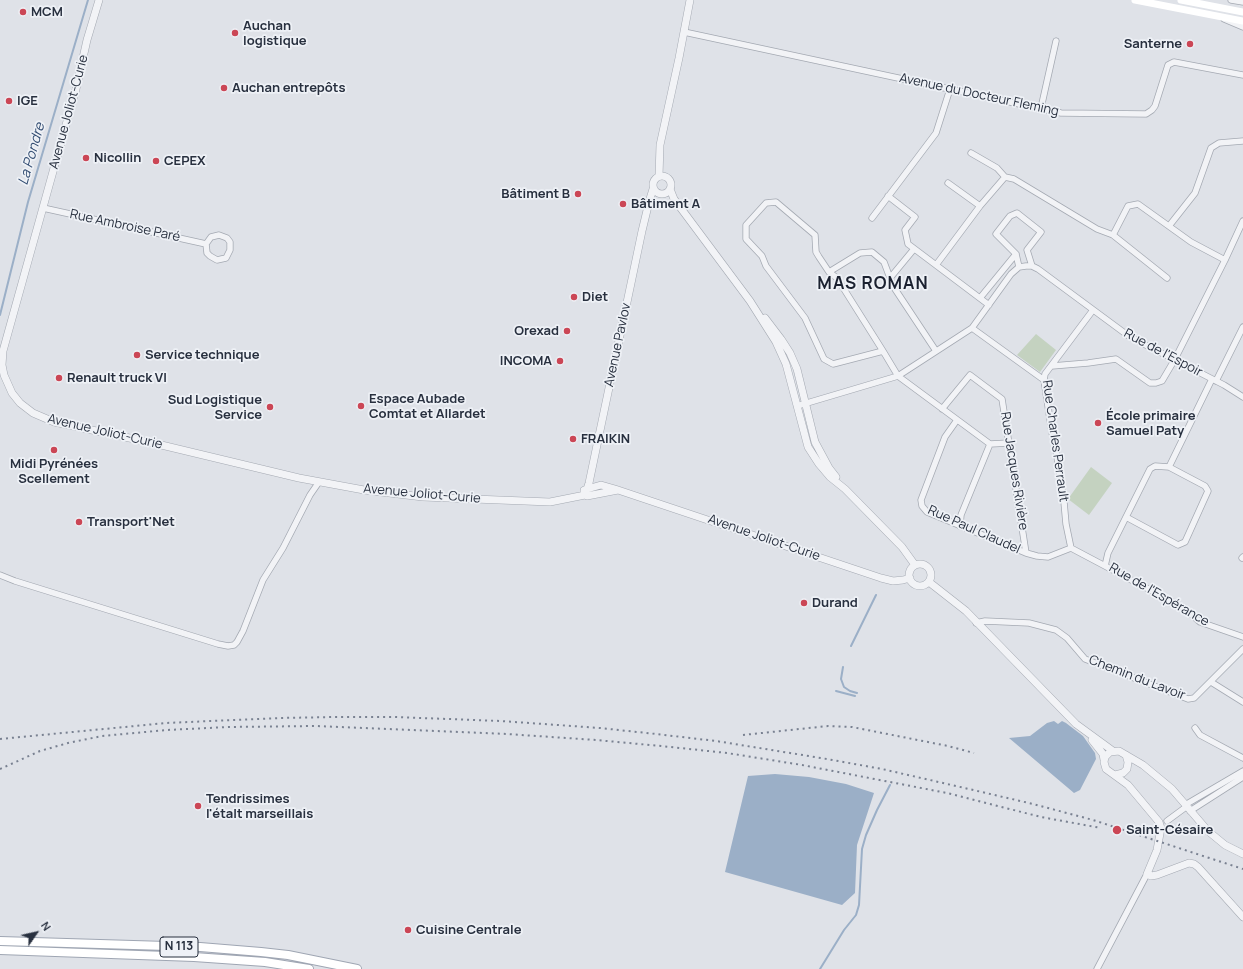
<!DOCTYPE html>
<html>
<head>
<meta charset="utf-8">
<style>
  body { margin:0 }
  #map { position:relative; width:1243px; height:969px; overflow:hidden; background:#dfe2e8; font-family:Manrope,sans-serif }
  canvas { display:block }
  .north { position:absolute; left:16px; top:913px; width:40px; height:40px; -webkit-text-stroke:3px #eef1f6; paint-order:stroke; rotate:56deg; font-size:11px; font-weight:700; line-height:16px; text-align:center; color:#28303f }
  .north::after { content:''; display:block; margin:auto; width:14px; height:18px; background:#28303f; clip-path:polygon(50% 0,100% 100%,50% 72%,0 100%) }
</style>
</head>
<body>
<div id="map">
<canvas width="1243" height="969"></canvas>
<div class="north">N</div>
</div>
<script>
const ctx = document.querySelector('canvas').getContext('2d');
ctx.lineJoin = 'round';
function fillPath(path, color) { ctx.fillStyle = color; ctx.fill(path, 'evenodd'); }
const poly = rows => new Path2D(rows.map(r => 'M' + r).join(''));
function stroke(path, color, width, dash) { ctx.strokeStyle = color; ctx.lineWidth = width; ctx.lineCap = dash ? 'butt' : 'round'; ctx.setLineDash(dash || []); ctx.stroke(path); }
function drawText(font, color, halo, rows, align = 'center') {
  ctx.font = font + ' Manrope,sans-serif'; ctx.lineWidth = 3.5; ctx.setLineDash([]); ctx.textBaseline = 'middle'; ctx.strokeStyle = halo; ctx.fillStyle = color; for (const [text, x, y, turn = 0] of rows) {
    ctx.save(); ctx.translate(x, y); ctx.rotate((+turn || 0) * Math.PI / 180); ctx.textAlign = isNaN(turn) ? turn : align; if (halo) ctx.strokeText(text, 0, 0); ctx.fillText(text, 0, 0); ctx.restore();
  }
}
fillPath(poly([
  [1036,334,1056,350,1040,372,1017,355],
  [1091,467,1112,483,1089,515,1068,499]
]), '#c4d2c0');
fillPath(poly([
  [1054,721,1058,724,1062,721,1066,723,1083,736,1095,753,1096,759,1080,790,1074,793,1009,738,1030,736,1047,723],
  [775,774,809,777,846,784,874,793,857,845,855,893,842,905,725,872,748,776]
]), '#9bafc7');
stroke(poly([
  [0,315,28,202,88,0],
  [851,646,876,595],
  [843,667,841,679,844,687,850,691,857,693],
  [836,691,855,696],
  [820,969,844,930,856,915,859,905,862,849,866,835,877,810,890,785]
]), '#9bafc7', 2);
const minor = poly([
  [1231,0,1243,2],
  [1224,19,1243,27],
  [684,32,1061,113,1146,114,1152,110,1155,106,1168,65,1174,62,1243,75],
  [1041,108,1056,41],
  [971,153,997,168,1005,177],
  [948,183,980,206],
  [888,196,915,217,905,230,908,244,989,305],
  [43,208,206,244,207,253,210,256,217,260,226,258,230,250,230,242,227,238,219,235,211,237,206,244],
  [872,218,936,133,950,89],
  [1169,226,1195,193,1211,148,1219,143,1243,141],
  [1113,235,1128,206,1138,204,1191,242,1225,260],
  [914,249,890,278,893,286,936,351],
  [936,265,980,206,1005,177,1014,179,1097,229,1113,235,1167,278],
  [1019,267,1016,254,996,234,1010,216,1017,213,1041,232,1027,250,1032,266],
  [829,272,860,253,872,252,884,262,890,278],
  [980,298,1016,254],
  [1093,310,1045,374,1044,380,1052,433,1055,444,1064,502,1066,524,1071,548,1105,566],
  [972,328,1044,380],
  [883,351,833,364,824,359,805,318,766,266,762,256,746,239,746,225,766,203,776,202,815,235,816,252,819,257,829,272,837,278,883,351,898,376,990,444,1009,443],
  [1052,366,1088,363,1116,359,1150,383,1156,383,1162,381,1175,359,1225,260,1243,221],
  [1212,379,1169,467,1155,466,1150,469,1108,553,1105,566,1184,608,1200,622,1243,637],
  [1216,381,1243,327],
  [797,406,898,376,972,328,1011,274,1019,267,1026,266,1032,266,1038,269,1130,337,1224,385,1243,397],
  [942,409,970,375,1002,399,1026,553],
  [957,420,945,437,921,500,922,506,927,512,1026,553,1037,556,1048,557,1071,548],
  [1126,517,1178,545,1185,542,1208,491,1205,486,1169,467],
  [960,526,961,515,990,444],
  [1242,558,1243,557],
  [0,575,15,581,218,644,228,646,234,645,237,642,243,631,263,580,283,548,310,495,319,482],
  [976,623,985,621,1029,623,1056,630,1067,638,1085,659,1188,699,1194,698,1243,649],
  [1211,682,1243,702],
  [1195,728,1200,735,1243,758],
  [1185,805,1243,771],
  [1190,811,1243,777],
  [1167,821,1186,807],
  [1097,969,1147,874]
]);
const tertiary = poly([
  [99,0,87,40,76,89,3,351,2,365,4,375,12,393,20,403,33,413,54,422,153,443,299,478,364,490,423,497,550,502,585,495],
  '653 185a9 9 0 1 1 18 0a9 9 0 1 1-18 0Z',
  [659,176,660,145,679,58,690,0],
  [670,189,674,199,750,301,776,342,786,364,808,447,819,464,830,477,845,489,902,547,915,565],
  [765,318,781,339,790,353,797,369,815,442,829,468,836,477],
  [587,489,601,485,615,489,881,578,893,581,903,580,910,578],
  [618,490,587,496,584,493,584,490,587,489,589,483,642,231,649,202,653,189],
  '909 575a11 11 0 1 1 22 0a11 11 0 1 1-22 0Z',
  [929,582,966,611,1076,724,1113,751],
  [1092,740,1103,754,1104,760],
  [1115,775,1123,773,1127,769,1128,762,1126,755],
  [1243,854,1225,845,1208,831,1172,789,1143,765,1119,751,1110,752,1105,757,1104,762,1106,769,1128,785,1159,822,1161,828,1157,850,1147,874,1151,876,1157,875,1189,863,1194,864,1198,867,1243,917]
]);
const primary = poly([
  [0,941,200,947,261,952,288,955,357,969],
  [0,950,194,957,265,962,309,969]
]);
stroke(minor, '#a4a9b2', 7);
stroke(tertiary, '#a4a9b2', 8);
stroke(primary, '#9fa6b3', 10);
stroke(minor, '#f2f3f6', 5.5);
stroke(tertiary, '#f2f3f6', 7);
stroke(poly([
  [1135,0,1243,21],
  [1181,0,1243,12]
]), '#fff', 7);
stroke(primary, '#fff', 8);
stroke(poly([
  [743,735,828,726,852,727,948,746,974,753],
  [0,739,166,723,280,718,335,717,395,717,501,721,600,728,656,734,716,741,827,759,882,769,969,789,1033,804,1093,820,1243,869],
  [0,769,40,751,68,743,102,736,167,730,228,727,316,726,507,734,596,740,661,746,727,753,802,765,947,793,1041,817,1101,828]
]), '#798191', 2, [2, 4]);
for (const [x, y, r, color] of [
  [23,12,4,"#cb4655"],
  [235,33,4,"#cb4655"],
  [1190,44,4,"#cb4655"],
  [224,88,4,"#cb4655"],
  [9,101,4,"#cb4655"],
  [86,158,4,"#cb4655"],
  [156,161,4,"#cb4655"],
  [578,194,4,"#cb4655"],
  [623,204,4,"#cb4655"],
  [574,297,4,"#cb4655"],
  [567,331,4,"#cb4655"],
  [137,355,4,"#cb4655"],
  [560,361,4,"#cb4655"],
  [59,378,4,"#cb4655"],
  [361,406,4,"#cb4655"],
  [270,407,4,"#cb4655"],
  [1098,423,4,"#cb4655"],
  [573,439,4,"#cb4655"],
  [54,450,4,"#cb4655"],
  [79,522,4,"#cb4655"],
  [804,603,4,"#cb4655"],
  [198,806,4,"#cb4655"],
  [1117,830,5,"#cb4655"],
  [408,930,4,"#cb4655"]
]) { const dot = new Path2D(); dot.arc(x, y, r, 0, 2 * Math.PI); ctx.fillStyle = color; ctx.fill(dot); stroke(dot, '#eef1f6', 1.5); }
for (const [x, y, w] of [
  [179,947,38]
]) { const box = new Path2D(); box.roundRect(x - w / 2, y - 10, w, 20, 3); ctx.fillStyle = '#eef1f6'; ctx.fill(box); stroke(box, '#28303f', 1); }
drawText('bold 12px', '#28303f', null, [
  ["N 113",179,947]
]);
drawText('bold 13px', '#28303f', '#eef1f6', [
  ["MCM",31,12],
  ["Auchan",243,26],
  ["logistique",243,41],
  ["Santerne",1182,44,"right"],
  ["Auchan entrepôts",232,88],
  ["IGE",17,101],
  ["Nicollin",94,158],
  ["CEPEX",164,161],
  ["Bâtiment B",570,194,"right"],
  ["Bâtiment A",631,204],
  ["Diet",582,297],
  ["Orexad",559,331,"right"],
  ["Service technique",145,355],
  ["INCOMA",552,361,"right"],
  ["Renault truck VI",67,378],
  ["Espace Aubade",369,399],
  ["Comtat et Allardet",369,414],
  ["Sud Logistique",262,400,"right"],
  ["Service",262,415,"right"],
  ["École primaire",1106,416],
  ["Samuel Paty",1106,431],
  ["FRAIKIN",581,439],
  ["Midi Pyrénées",54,464,"center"],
  ["Scellement",54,479,"center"],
  ["Transport'Net",87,522],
  ["Durand",812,603],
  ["Tendrissimes",206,799],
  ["l'étalt marseillais",206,814],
  ["Saint-Césaire",1126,830],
  ["Cuisine Centrale",416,930]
], 'left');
drawText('13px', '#28303f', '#eef1f6', [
  ["Avenue du Docteur Fleming",979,95,12],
  ["Avenue Joliot-Curie",69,112,-75],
  ["Rue Ambroise Paré",125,226,12],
  ["Avenue Pavlov",618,345,-78],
  ["Rue de l'Espoir",1163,353,28],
  ["Avenue Joliot-Curie",105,432,13],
  ["Rue Charles Perrault",1055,441,82],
  ["Rue Jacques Rivière",1014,471,81],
  ["Avenue Joliot-Curie",422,494,5],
  ["Rue Paul Claudel",974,530,24],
  ["Avenue Joliot-Curie",764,538,19],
  ["Rue de l'Espérance",1159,595,30],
  ["Chemin du Lavoir",1137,678,21]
]);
drawText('italic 14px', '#334d72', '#eef1f6', [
  ["La Pondre",32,154,-74]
]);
ctx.letterSpacing = '1px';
drawText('bold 17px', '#1b2130', '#eef1f6', [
  ["MAS ROMAN",873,284]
]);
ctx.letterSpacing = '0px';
</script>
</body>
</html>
